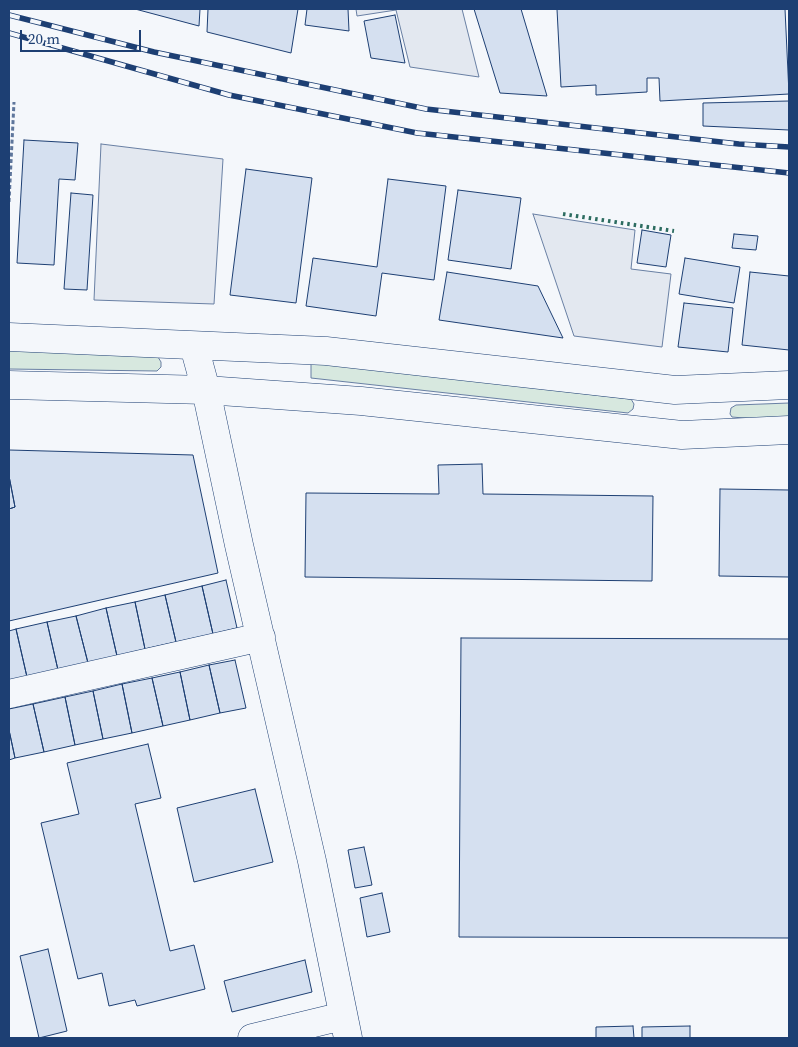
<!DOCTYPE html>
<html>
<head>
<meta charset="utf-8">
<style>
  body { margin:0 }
  #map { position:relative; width:798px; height:1047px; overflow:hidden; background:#f4f7fb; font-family:"Source Serif 4",serif }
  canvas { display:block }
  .frame { position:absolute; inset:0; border:10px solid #1d3f73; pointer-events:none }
  .scale { position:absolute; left:20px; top:30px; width:121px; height:22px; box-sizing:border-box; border:2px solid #1d3f73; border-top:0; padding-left:6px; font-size:15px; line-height:18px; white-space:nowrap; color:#1d3f73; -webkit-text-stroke:4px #f4f7fb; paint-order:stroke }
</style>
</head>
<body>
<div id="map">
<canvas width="798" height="1047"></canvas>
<div class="frame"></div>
<div class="scale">20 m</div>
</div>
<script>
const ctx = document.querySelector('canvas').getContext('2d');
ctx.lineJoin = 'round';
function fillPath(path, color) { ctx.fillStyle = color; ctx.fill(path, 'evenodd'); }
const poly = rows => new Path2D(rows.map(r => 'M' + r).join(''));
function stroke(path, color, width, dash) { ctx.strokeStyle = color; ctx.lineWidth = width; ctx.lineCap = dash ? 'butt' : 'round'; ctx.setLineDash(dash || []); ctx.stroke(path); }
const green = poly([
  [9,350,158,357,161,362,161,367,157,371,9,369,9,350],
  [311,362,631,399,634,404,633,409,628,413,311,378,311,362],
  [789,403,789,417,755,419,732,417,730,414,731,408,736,405,789,403]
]);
fillPath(green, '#d7e8df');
stroke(green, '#687fa3', 1);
const parking = poly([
  [356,9,462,9,479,77,410,67,396,10,357,16,356,9],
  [101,144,223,159,214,304,94,300,101,144],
  [533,214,635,230,631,269,671,274,662,347,574,336,533,214]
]);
fillPath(parking, '#e3e8f0');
stroke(parking, '#687fa3', 1);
const building = poly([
  [135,9,200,9,199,26,135,9],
  [208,9,298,9,291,53,207,32,208,9],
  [307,9,348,9,349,31,305,25,307,9],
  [474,9,521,9,547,96,500,93,474,9],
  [557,9,785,9,789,94,660,101,659,78,647,78,647,92,596,95,596,85,561,87,557,9],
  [395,15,405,63,371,58,364,21,395,15],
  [789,101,789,130,703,126,703,103,789,101],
  [24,140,78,143,75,180,59,179,54,265,17,263,24,140],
  [246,169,312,178,296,303,230,295,246,169],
  [388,179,446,186,434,280,382,273,376,316,306,306,313,258,377,267,388,179],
  [458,190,521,198,511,269,448,260,458,190],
  [71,193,93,195,87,290,64,289,71,193],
  [642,230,671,235,666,267,637,263,642,230],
  [734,234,758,236,756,250,732,248,734,234],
  [685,258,740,267,734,303,679,294,685,258],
  [447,272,538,286,563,338,439,320,447,272],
  [750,272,789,276,789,350,742,345,750,272],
  [684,303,733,308,728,352,678,347,684,303],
  [9,450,193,455,218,573,9,621,9,509,15,507,9,476,9,450],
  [482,464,483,494,653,496,652,581,305,577,306,493,439,494,438,465,482,464],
  [9,476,15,507,9,509,9,476],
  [720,489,789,490,789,577,719,576,720,489],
  [226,580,237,628,213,634,202,586,226,580],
  [202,586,213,634,176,642,165,595,202,586],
  [165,595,176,642,145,649,135,602,165,595],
  [135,602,145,649,117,656,106,608,135,602],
  [106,608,117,656,88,663,76,616,106,608],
  [76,616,88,663,58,670,47,622,76,616],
  [47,622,58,670,27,677,16,629,47,622],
  [16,629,27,677,9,681,9,631,16,629],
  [461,638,789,639,789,938,459,937,461,638],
  [235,660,246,708,220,713,209,665,235,660],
  [209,665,220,713,190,720,180,672,209,665],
  [180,672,190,720,163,726,152,678,180,672],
  [152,678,163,726,132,733,122,684,152,678],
  [122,684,132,733,103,739,93,691,122,684],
  [93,691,103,739,75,745,65,697,93,691],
  [65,697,75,745,44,752,33,704,65,697],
  [33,704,44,752,15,758,9,730,9,709,33,704],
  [9,730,15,758,9,760,9,730],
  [148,744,161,798,135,804,170,951,194,945,205,989,137,1006,135,1000,109,1006,102,973,78,979,41,823,79,814,67,763,148,744],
  [255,789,273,862,194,882,177,808,255,789],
  [364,847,372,885,355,888,348,850,364,847],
  [382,893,390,932,367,937,360,898,382,893],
  [48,949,67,1031,39,1038,20,956,48,949],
  [305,960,312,992,232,1012,224,981,305,960],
  [633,1026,634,1038,596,1038,596,1027,633,1026],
  [690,1026,690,1038,642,1038,642,1027,690,1026]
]);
fillPath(building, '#d5e0f0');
stroke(building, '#1d3f73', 1);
const minor = poly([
  [9,337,326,351,675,390,789,385],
  [194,346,206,390,239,545,312,861,348,1038],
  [9,385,206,390,361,401,682,435,789,430],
  [9,694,261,637],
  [252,1038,343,1016]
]);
stroke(minor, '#1d3f73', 29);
stroke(poly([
  [9,202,14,102]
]), '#5e769c', 3, [4, 2.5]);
stroke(minor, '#f4f7fb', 28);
const rail = poly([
  [9,15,154,52,426,109,739,144,789,147],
  [9,33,229,95,417,133,789,173]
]);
stroke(rail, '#1d3f73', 5.5);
stroke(rail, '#f4f7fb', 4, [11]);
stroke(poly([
  [563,214,674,231]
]), '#2c6c60', 4, [2.5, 4]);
</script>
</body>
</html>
